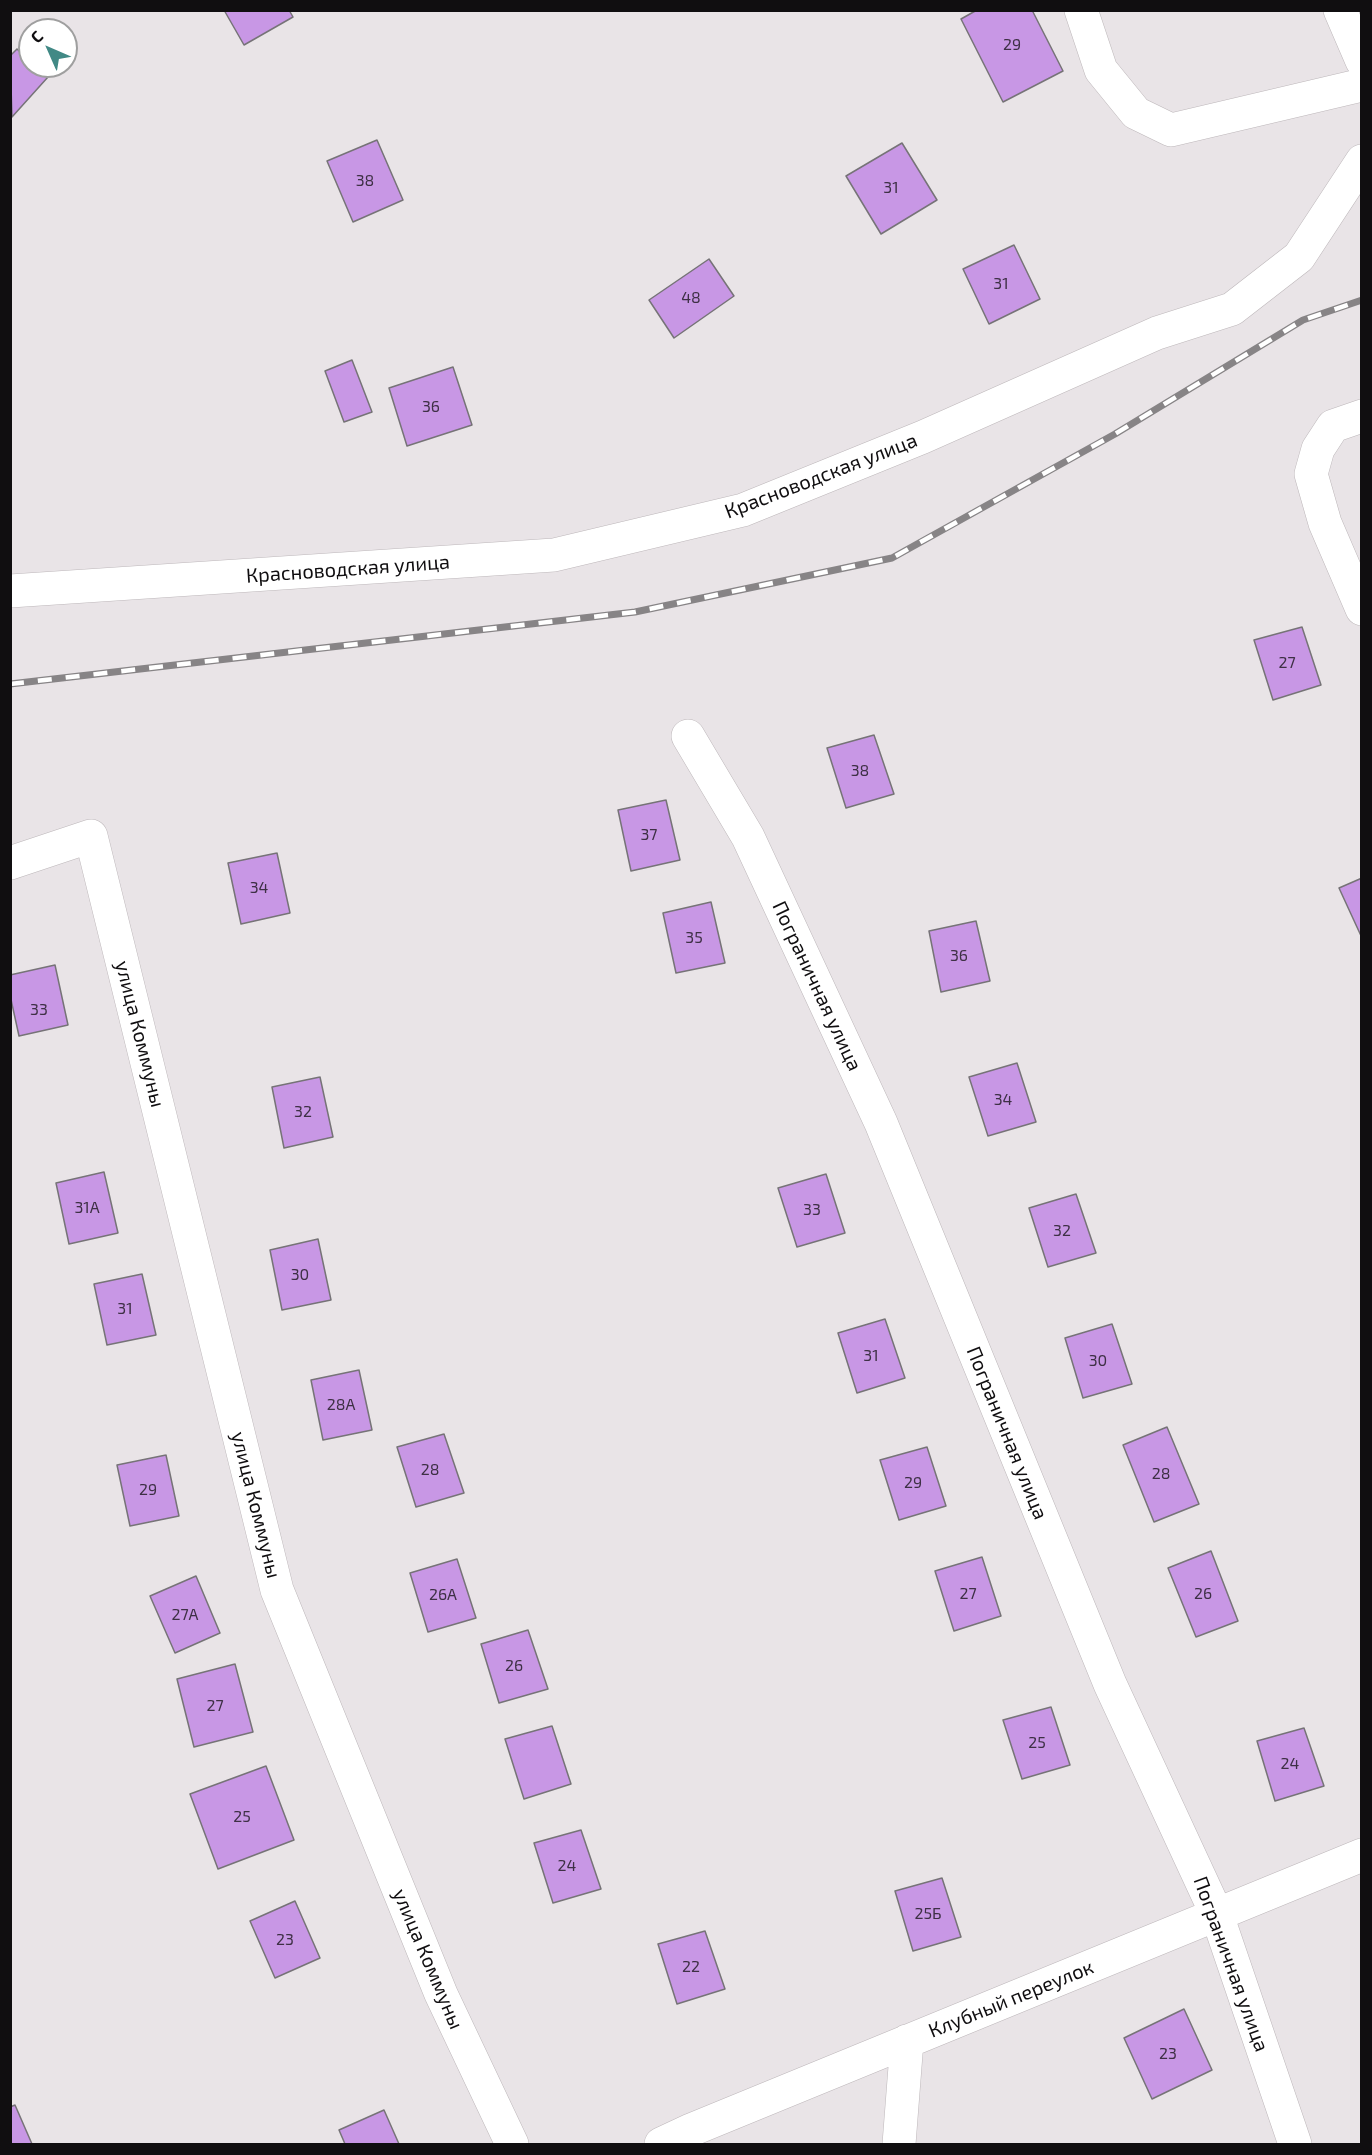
<!DOCTYPE html>
<html>
<head>
<meta charset="utf-8">
<style>
  body { margin:0 }
  #map { position:relative; width:1372px; height:2155px; overflow:hidden; background:#e9e4e7; font-family:"Exo 2",sans-serif }
  canvas { display:block }
  .frame { position:absolute; inset:0; border:12px solid #100e10; pointer-events:none }
  .north { position:absolute; left:18px; top:18px; width:60px; height:60px; box-sizing:border-box; background:#fff; border:2px solid #9f9f9f; border-radius:50%; rotate:315deg; font-size:16px; font-weight:700; line-height:24px; text-align:center; color:#100e10 }
  .north::after { content:''; display:block; margin:auto; width:21px; height:27px; background:#418985; clip-path:polygon(50% 0,100% 100%,50% 72%,0 100%) }
</style>
</head>
<body>
<div id="map">
<canvas width="1372" height="2155"></canvas>
<div class="frame"></div>
<div class="north">С</div>
</div>
<script>
const ctx = document.querySelector('canvas').getContext('2d');
ctx.lineJoin = 'round';
function fillPath(path, color) { ctx.fillStyle = color; ctx.fill(path, 'evenodd'); }
const poly = rows => new Path2D(rows.map(r => 'M' + r).join(''));
function stroke(path, color, width, dash) { ctx.strokeStyle = color; ctx.lineWidth = width; ctx.lineCap = dash ? 'butt' : 'round'; ctx.setLineDash(dash || []); ctx.stroke(path); }
function drawText(font, color, halo, rows, align = 'center') {
  ctx.font = font + ' "Exo 2",sans-serif'; ctx.lineWidth = 4.5; ctx.setLineDash([]); ctx.textBaseline = 'middle'; ctx.strokeStyle = halo; ctx.fillStyle = color; for (const [text, x, y, turn = 0] of rows) {
    ctx.save(); ctx.translate(x, y); ctx.rotate((+turn || 0) * Math.PI / 180); ctx.textAlign = isNaN(turn) ? turn : align; if (halo) ctx.strokeText(text, 0, 0); ctx.fillText(text, 0, 0); ctx.restore();
  }
}
const building = poly([
  [224,10,289,10,293,17,244,45,224,10],
  [977,10,1032,10,1063,71,1003,102,961,19,977,10],
  [17,49,30,61,30,66,36,66,48,77,12,117,10,56,17,49],
  [377,140,403,200,353,222,327,161,377,140],
  [902,143,937,200,881,234,846,176,902,143],
  [1014,245,1040,299,989,324,963,269,1014,245],
  [709,259,734,296,674,338,649,300,709,259],
  [352,360,372,412,344,422,325,371,352,360],
  [453,367,472,425,407,446,389,388,453,367],
  [1302,627,1321,685,1273,700,1254,640,1302,627],
  [874,735,894,794,846,808,827,748,874,735],
  [666,800,680,860,631,871,618,810,666,800],
  [277,853,290,913,241,924,228,863,277,853],
  [1362,878,1362,938,1339,888,1362,878],
  [711,902,725,963,676,973,663,913,711,902],
  [976,921,990,981,941,992,929,931,976,921],
  [55,965,68,1025,19,1036,10,995,10,975,55,965],
  [1017,1063,1036,1122,988,1136,969,1077,1017,1063],
  [320,1077,333,1137,284,1148,272,1087,320,1077],
  [104,1172,118,1233,69,1244,56,1183,104,1172],
  [826,1174,845,1233,797,1247,778,1188,826,1174],
  [1076,1194,1096,1253,1048,1267,1029,1208,1076,1194],
  [318,1239,331,1300,282,1310,270,1250,318,1239],
  [142,1274,156,1335,107,1345,94,1284,142,1274],
  [885,1319,905,1378,857,1393,838,1333,885,1319],
  [1112,1324,1132,1384,1083,1398,1065,1338,1112,1324],
  [359,1370,372,1430,323,1440,311,1380,359,1370],
  [1167,1427,1199,1504,1154,1522,1123,1445,1167,1427],
  [444,1434,464,1493,416,1507,397,1447,444,1434],
  [927,1447,946,1506,899,1520,880,1460,927,1447],
  [166,1455,179,1516,130,1526,117,1465,166,1455],
  [1211,1551,1238,1621,1196,1637,1168,1568,1211,1551],
  [982,1557,1001,1616,954,1631,935,1571,982,1557],
  [457,1559,476,1618,428,1632,410,1573,457,1559],
  [196,1576,220,1633,175,1653,150,1596,196,1576],
  [528,1630,548,1689,499,1703,481,1644,528,1630],
  [235,1664,253,1732,194,1747,177,1679,235,1664],
  [1051,1707,1070,1765,1022,1779,1003,1720,1051,1707],
  [552,1726,571,1784,524,1799,505,1739,552,1726],
  [1304,1728,1324,1786,1275,1801,1257,1741,1304,1728],
  [266,1766,294,1840,218,1869,190,1794,266,1766],
  [581,1830,601,1889,553,1903,534,1843,581,1830],
  [942,1878,961,1937,913,1951,895,1891,942,1878],
  [295,1901,320,1958,275,1978,250,1921,295,1901],
  [705,1931,725,1989,677,2004,658,1944,705,1931],
  [1184,2009,1212,2070,1152,2099,1124,2038,1184,2009],
  [15,2105,32,2144,10,2144,10,2107,15,2105],
  [384,2110,399,2144,345,2144,339,2130,384,2110]
]);
fillPath(building, '#c897e5');
stroke(building, '#767377', 1.5);
const minor = poly([
  [1081,10,1101,70,1136,113,1171,130,1362,85],
  [1362,416,1333,426,1318,449,1311,474,1325,523,1362,609],
  [10,591,554,555,743,510,923,437,1157,333,1232,309,1299,257,1362,161],
  [688,736,748,837,881,1123,1110,1684,1217,1915,1295,2144],
  [10,863,91,836,277,1590,441,1994,512,2144],
  [661,2144,691,2130,1362,1855],
  [899,2144,907,2041]
]);
const major = poly([
  [1340,10,1362,61]
]);
stroke(minor, '#bdb7ba', 34);
stroke(major, '#bdb7ba', 34);
stroke(minor, '#fff', 33);
stroke(major, '#fff', 33);
const rail = poly([
  [10,684,635,612,892,558,1115,434,1303,320,1362,300]
]);
stroke(rail, '#878486', 7);
stroke(rail, '#fff', 4.5, [14]);
drawText('16px', '#3e3045', null, [
  ["29",1012,45],
  ["38",365,181],
  ["31",891,188],
  ["31",1001,284],
  ["48",691,298],
  ["36",431,407],
  ["27",1287,663],
  ["38",860,771],
  ["37",649,835],
  ["34",259,888],
  ["35",694,938],
  ["36",959,956],
  ["33",39,1010],
  ["34",1003,1100],
  ["32",303,1112],
  ["31А",87,1208],
  ["33",812,1210],
  ["32",1062,1231],
  ["30",300,1275],
  ["31",125,1309],
  ["31",871,1356],
  ["30",1098,1361],
  ["28А",341,1405],
  ["28",430,1470],
  ["28",1161,1474],
  ["29",913,1483],
  ["29",148,1490],
  ["27",968,1594],
  ["26",1203,1594],
  ["26А",443,1595],
  ["27А",185,1615],
  ["26",514,1666],
  ["27",215,1706],
  ["25",1037,1743],
  ["24",1290,1764],
  ["25",242,1817],
  ["24",567,1866],
  ["25Б",928,1914],
  ["23",285,1940],
  ["22",691,1967],
  ["23",1168,2054]
]);
drawText('20px', '#100e10', '#fff', [
  ["Красноводская улица",821,476,-21],
  ["Красноводская улица",348,569,-4],
  ["Пограничная улица",817,986,65],
  ["улица Коммуны",140,1034,76],
  ["Пограничная улица",1007,1433,68],
  ["улица Коммуны",256,1505,76],
  ["улица Коммуны",428,1959,67],
  ["Пограничная улица",1231,1964,70],
  ["Клубный переулок",1011,1999,-22]
]);
</script>
</body>
</html>
